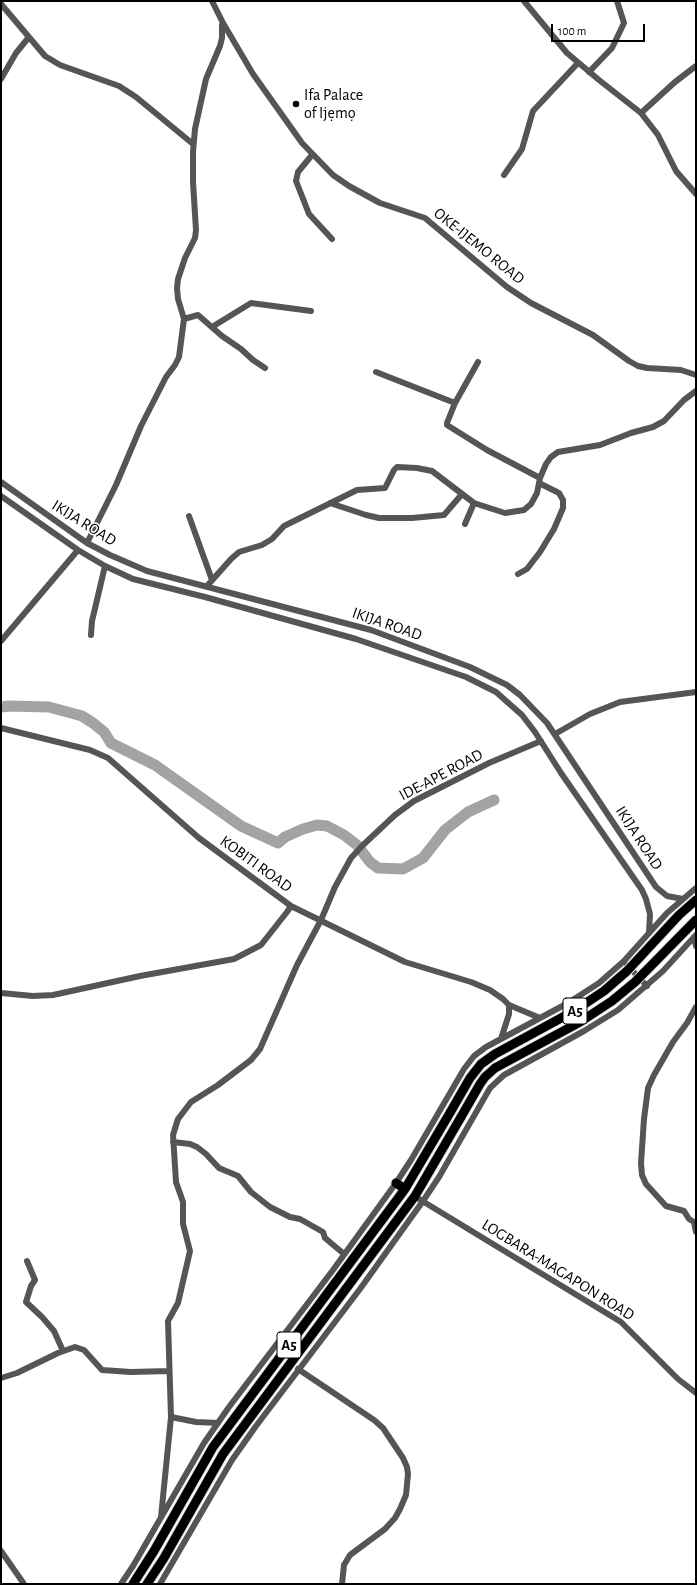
<!DOCTYPE html>
<html>
<head>
<meta charset="utf-8">
<style>
  body { margin:0 }
  #map { position:relative; width:697px; height:1585px; overflow:hidden; background:#fff; font-family:"Alegreya Sans",sans-serif }
  canvas { display:block }
  .frame { position:absolute; inset:0; border:2px solid #000; pointer-events:none }
  .scale { position:absolute; left:551px; top:24px; width:94px; height:18px; box-sizing:border-box; border:2px solid #000; border-top:0; padding-left:5px; font-size:12px; line-height:14px; white-space:nowrap; color:#000; -webkit-text-stroke:3px #fff; paint-order:stroke }
</style>
</head>
<body>
<div id="map">
<canvas width="697" height="1585"></canvas>
<div class="frame"></div>
<div class="scale">100 m</div>
</div>
<script>
const ctx = document.querySelector('canvas').getContext('2d');
ctx.lineJoin = 'round';
const poly = rows => new Path2D(rows.map(r => 'M' + r).join(''));
function stroke(path, color, width, dash) { ctx.strokeStyle = color; ctx.lineWidth = width; ctx.lineCap = dash ? 'butt' : 'round'; ctx.setLineDash(dash || []); ctx.stroke(path); }
function drawText(font, color, halo, rows, align = 'center') {
  ctx.font = font + ' "Alegreya Sans",sans-serif'; ctx.lineWidth = 3; ctx.setLineDash([]); ctx.textBaseline = 'middle'; ctx.strokeStyle = halo; ctx.fillStyle = color; for (const [text, x, y, turn = 0] of rows) {
    ctx.save(); ctx.translate(x, y); ctx.rotate((+turn || 0) * Math.PI / 180); ctx.textAlign = isNaN(turn) ? turn : align; if (halo) ctx.strokeText(text, 0, 0); ctx.fillText(text, 0, 0); ctx.restore();
  }
}
stroke(poly([
  [1,707,9,706,49,707,82,716,93,723,104,732,111,743,155,765,241,826,278,843,285,837,303,829,317,825,327,826,344,835,357,845,370,862,378,868,403,869,423,858,445,830,468,812,494,800]
]), '#a3a3a3', 11);
const highway = poly([
  [396,1183,405,1189],
  [133,1584,154,1551,213,1447,405,1189,451,1111],
  [147,1584,164,1558,223,1454,415,1196,461,1117]
]);
stroke(highway, '#dbdbdb', 11);
stroke(poly([
  [212,1,223,23,253,74,302,143,333,175,349,186,380,203,425,218,507,287,531,303,593,335,629,361,638,366,647,368,681,370,696,375],
  [524,1,567,53,599,80,641,113,658,135,676,171,696,194],
  [1,4,45,56,60,65,119,86,136,97,193,144],
  [589,72,612,48,624,23,617,1],
  [1,79,16,53,29,37],
  [641,113,675,82,696,66],
  [312,155,298,172,296,181,309,214,332,239],
  [504,175,522,149,533,111,578,63],
  [184,319,198,315,222,336,241,349,253,360,265,368],
  [212,327,251,303,311,311],
  [478,362,455,403,447,423,447,425,487,450,540,478],
  [376,372,455,403],
  [1,482,87,543,110,555,147,571,371,630,470,667,507,685,520,695,547,723,656,887,667,896,683,899],
  [1,496,78,550,105,566,133,579,205,597,356,639,466,677,496,692,522,715,535,732,561,773,642,890,646,899,650,914,649,933],
  [330,503,366,515,379,518,412,518,444,515,462,494],
  [189,516,212,580],
  [465,524,474,503],
  [87,543,116,485,141,426,166,377,175,365,179,357,184,319,178,299,177,288,178,279,185,258,195,238,196,230,193,182,193,152,195,129,206,79,220,46,222,38,222,25],
  [518,574,527,569,540,552,554,529,563,508,563,500,559,493,539,483],
  [207,586,231,559,239,552,262,545,272,539,284,526,357,490,385,488,394,470,397,467,417,468,432,471,474,503,505,513,524,510,531,504,537,493,540,478,546,464,551,457,558,452,600,445,631,433,653,427,664,421,684,400,696,391],
  [91,635,92,621,105,566],
  [1,641,78,550],
  [1,728,90,750,108,758,199,838,291,906,405,962,471,982,490,990,503,999,509,1005,540,1018],
  [555,734,590,714,620,702,696,692],
  [694,937,696,946],
  [627,965,647,986],
  [1,993,33,996,53,995,140,976,234,959,261,945,287,912,291,906],
  [696,1007,687,1023,673,1042,654,1075,648,1088,644,1119,641,1163,642,1175,646,1184,666,1206,684,1211,689,1219,694,1222,696,1232],
  [501,1039,509,1014,509,1005],
  [173,1142,190,1144,197,1147,206,1154,219,1168,238,1176,251,1192,270,1207,290,1217,300,1219,323,1232,325,1238,344,1254],
  [419,1199,621,1322,678,1379,696,1393],
  [27,1261,35,1280,31,1286,26,1302,42,1317,54,1331,63,1351],
  [298,1369,374,1420,383,1428,403,1458,407,1467,408,1474,406,1495,400,1509,395,1518,385,1529,350,1555,344,1565,342,1584],
  [1,1378,17,1373,58,1353,75,1347,84,1350,102,1370,131,1372,169,1371],
  [171,1417,196,1422,218,1423],
  [161,1517,171,1417,168,1321,178,1303,190,1251,183,1224,183,1202,176,1182,173,1135,178,1119,191,1102,218,1085,251,1060,260,1049,297,965,321,920,335,887,351,858,362,846,395,815,414,801,489,763,541,741],
  [1,1551,24,1584],
  [121,1584,133,1566,204,1443,229,1407,333,1270,396,1183,411,1160,464,1069,474,1056,486,1047,568,1003,599,983,624,961,667,913,696,888],
  [160,1584,232,1460,256,1426,360,1289,423,1201,439,1177,490,1088,504,1075,584,1031,618,1010,663,971,696,935]
]), '#555', 6);
stroke(highway, '#000', 9);
const highwayBridge = poly([
  [451,1111,470,1078,481,1064,495,1054,574,1011,604,991,627,971,679,915,696,900],
  [461,1117,480,1084,485,1077,495,1068,580,1022,612,1001,635,982,696,920]
]);
stroke(highwayBridge, '#dbdbdb', 11, []);
stroke(highwayBridge, '#000', 9);
for (const [x, y, r, color] of [
  [296,104,4,"#000"]
]) { const dot = new Path2D(); dot.arc(x, y, r, 0, 2 * Math.PI); ctx.fillStyle = color; ctx.fill(dot); stroke(dot, '#fff', 1.5); }
for (const [x, y, w] of [
  [575,1011,24],
  [289,1345,24]
]) { const box = new Path2D(); box.roundRect(x - w / 2, y - 13, w, 26, 3); ctx.fillStyle = '#fff'; ctx.fill(box); stroke(box, '#000', 1); }
drawText('bold 15px', '#000', null, [
  ["A5",575,1011],
  ["A5",289,1345]
]);
drawText('16px', '#000', '#fff', [
  ["Ifa Palace",304,95],
  ["of Ijẹmọ",304,113]
], 'left');
drawText('16px', '#000', '#fff', [
  ["OKE-IJEMO ROAD",479,246,39],
  ["IKIJA ROAD",84,523,32],
  ["IKIJA ROAD",387,624,19],
  ["IDE-APE ROAD",441,775,-28],
  ["IKIJA ROAD",639,838,57],
  ["KOBITI ROAD",256,864,36],
  ["LOGBARA-MAGAPON ROAD",558,1270,32]
]);
</script>
</body>
</html>
